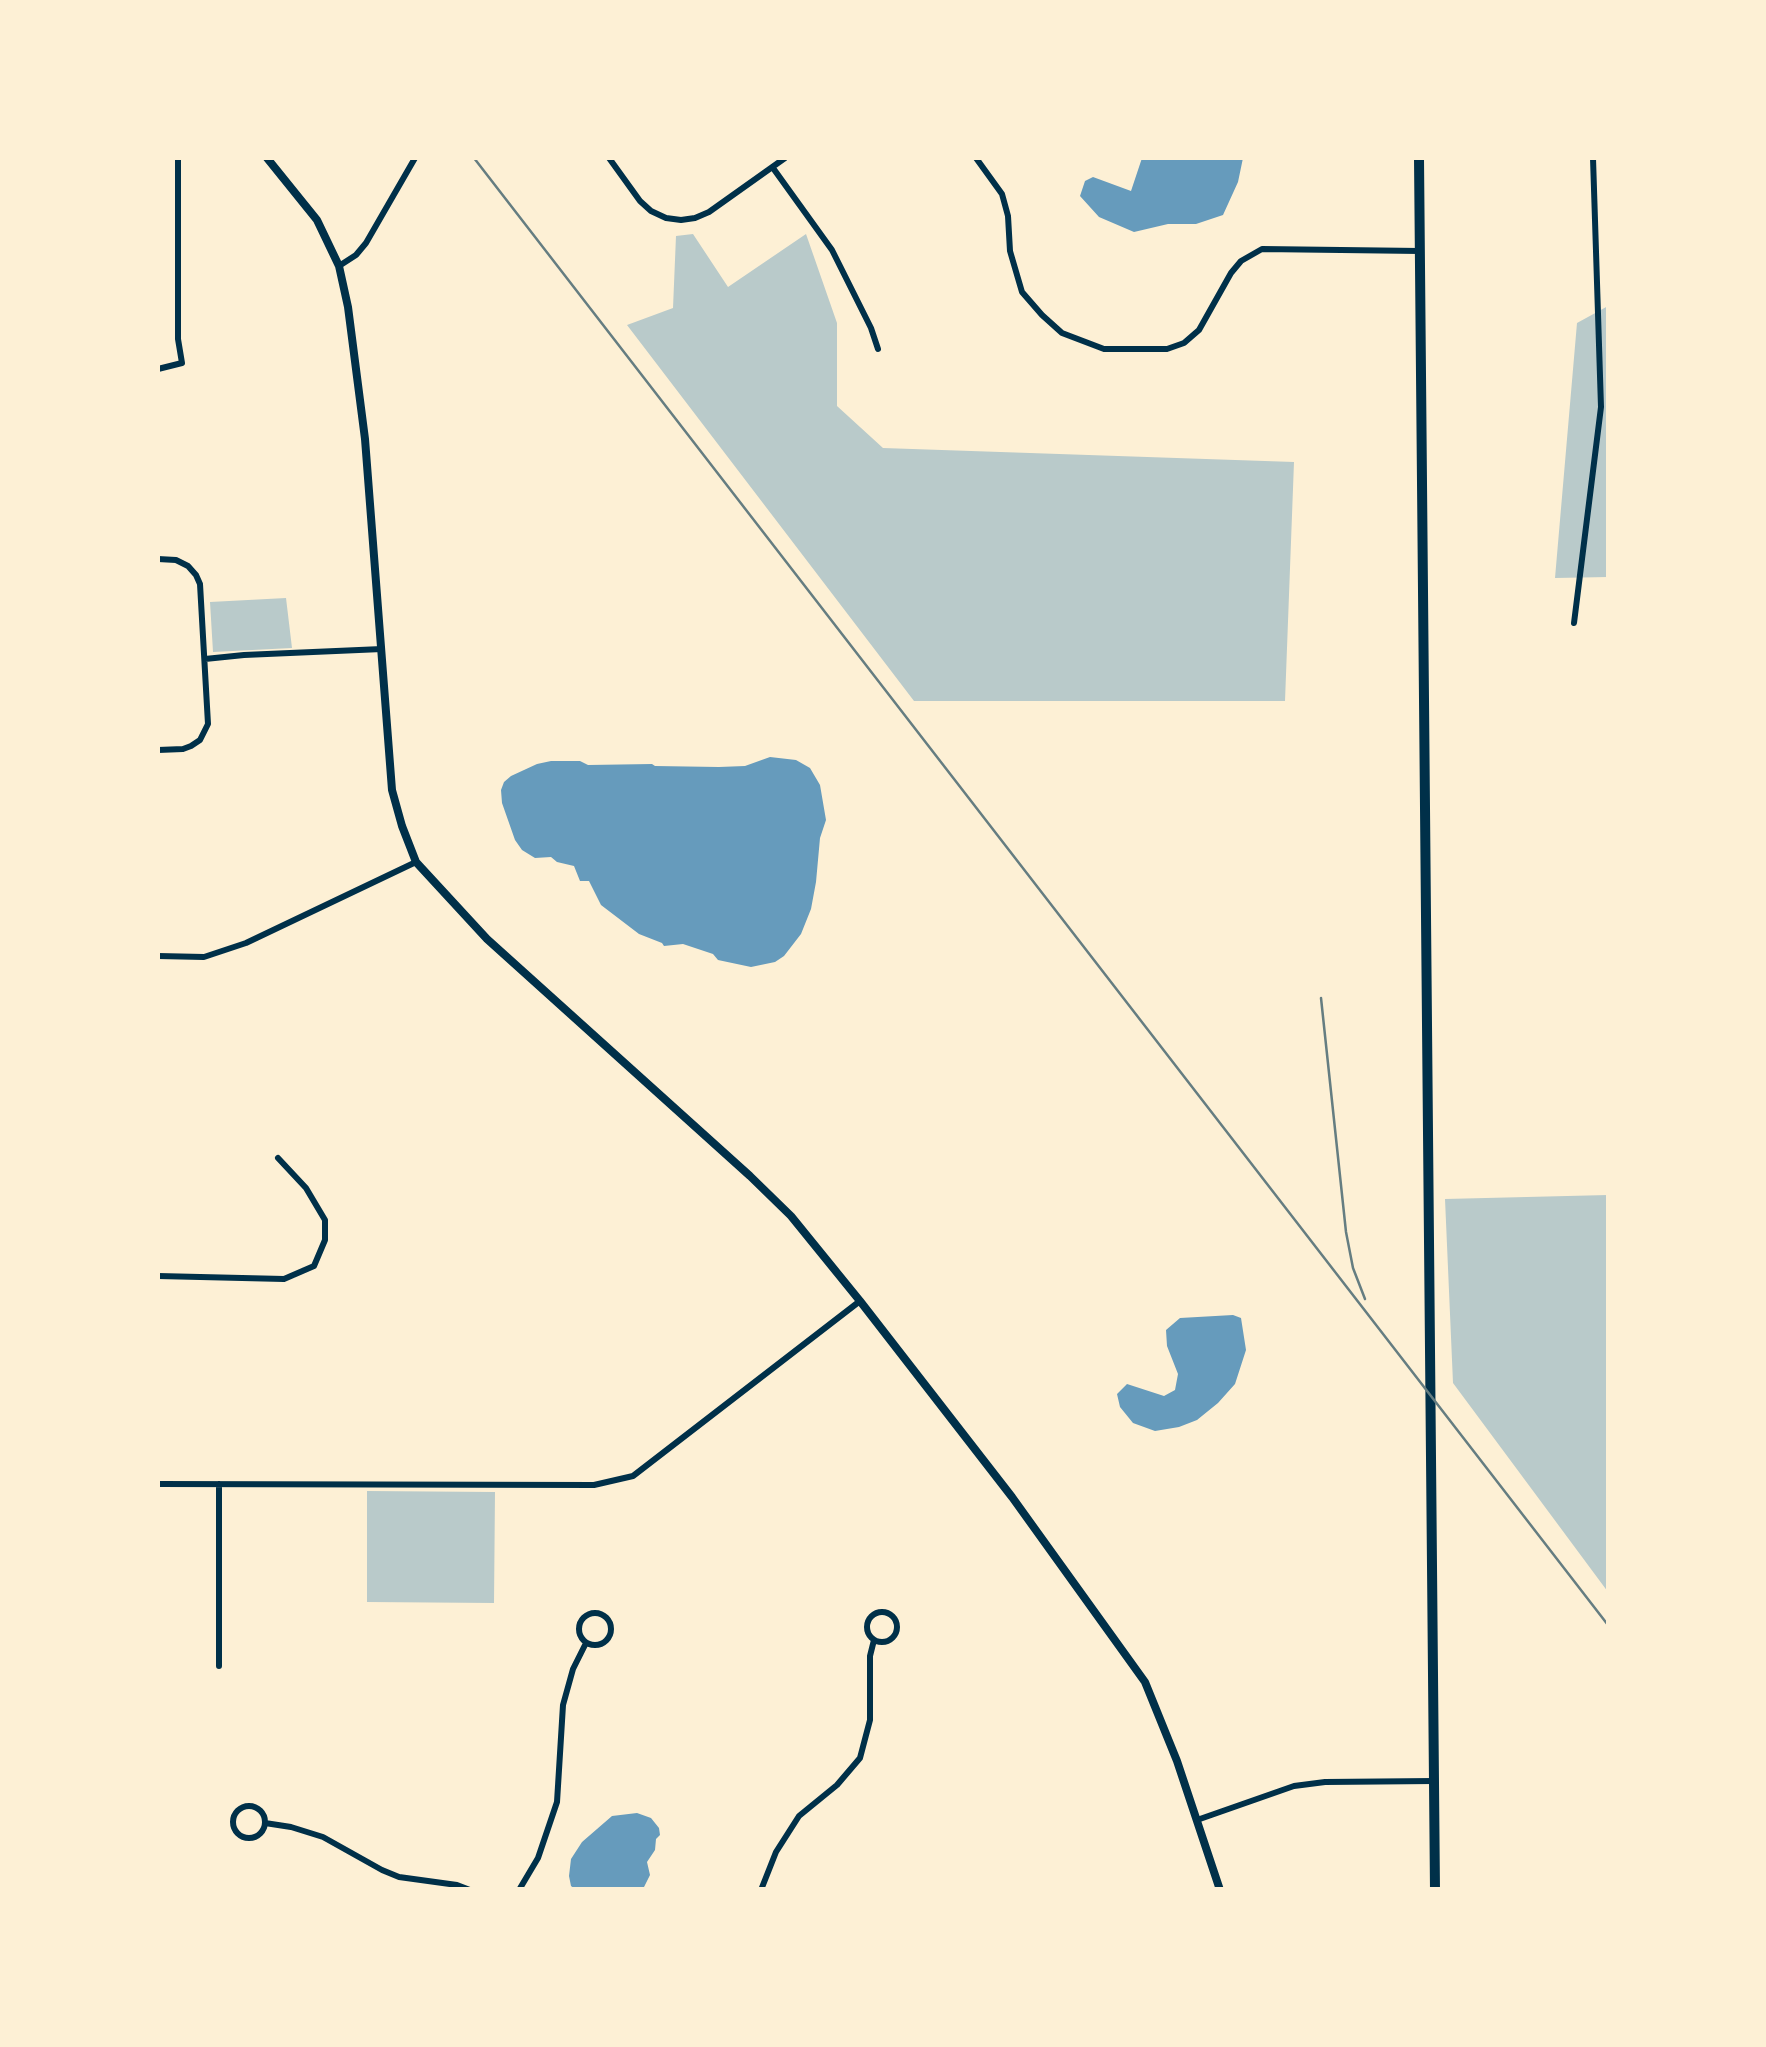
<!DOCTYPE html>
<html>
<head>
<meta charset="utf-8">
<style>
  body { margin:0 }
  #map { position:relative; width:1766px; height:2047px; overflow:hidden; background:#fdf0d5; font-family:Jost,sans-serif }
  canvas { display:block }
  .frame { position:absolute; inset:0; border:160px solid #fdf0d5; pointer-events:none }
</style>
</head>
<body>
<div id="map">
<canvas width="1766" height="2047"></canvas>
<div class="frame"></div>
</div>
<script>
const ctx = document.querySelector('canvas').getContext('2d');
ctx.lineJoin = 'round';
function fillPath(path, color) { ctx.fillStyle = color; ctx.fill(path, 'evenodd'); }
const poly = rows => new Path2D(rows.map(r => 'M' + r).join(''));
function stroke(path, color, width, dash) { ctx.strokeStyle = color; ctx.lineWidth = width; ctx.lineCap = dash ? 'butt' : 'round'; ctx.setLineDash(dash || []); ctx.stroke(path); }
fillPath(poly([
  [693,234,728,287,806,234,837,323,837,406,883,448,1294,462,1285,701,914,701,627,325,673,308,676,236],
  [1608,306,1608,577,1555,578,1577,323],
  [286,598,292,648,213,652,210,602],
  [1608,1195,1608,1592,1453,1383,1445,1199],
  [367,1491,495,1492,494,1603,367,1602]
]), '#b9caca');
fillPath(poly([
  [1142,158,1243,158,1238,182,1223,215,1196,224,1168,224,1134,232,1099,217,1080,196,1085,181,1093,177,1131,191],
  [770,757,796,760,810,768,820,785,826,820,820,838,816,882,811,909,801,934,784,956,775,962,751,967,718,960,713,954,683,944,664,946,662,943,639,934,601,905,589,881,580,881,574,866,557,862,551,857,535,858,522,850,515,840,502,803,501,790,504,782,511,776,537,764,551,761,580,761,588,765,652,764,655,766,719,767,745,766],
  [1233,1315,1241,1318,1246,1350,1235,1384,1218,1403,1197,1420,1179,1427,1155,1431,1133,1423,1120,1407,1117,1394,1127,1384,1164,1396,1175,1390,1178,1374,1167,1346,1166,1330,1180,1318],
  [637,1813,651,1818,659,1828,660,1835,656,1839,655,1850,647,1862,650,1875,644,1887,637,1890,575,1889,571,1886,569,1876,571,1859,582,1842,612,1816]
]), '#669bbc');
stroke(poly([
  [609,158,640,201,651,211,666,218,681,220,695,218,709,212,785,158],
  [976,158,1002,194,1008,216,1010,251,1022,292,1042,315,1062,333,1104,349,1167,349,1184,343,1199,330,1231,273,1241,261,1262,249,1420,251],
  [773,168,832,250,871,328,878,349],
  [339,266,356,255,366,243,415,158],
  [158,369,182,363,178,339,178,158],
  [158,559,176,560,188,566,196,575,200,584,208,724,200,740,191,746,183,749,158,750],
  [1574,623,1601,407,1593,158],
  [205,659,244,655,382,649],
  [158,956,204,957,246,943,416,862],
  [158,1276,284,1279,314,1266,325,1240,325,1220,306,1188,278,1158],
  [158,1484,594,1485,633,1476,860,1301],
  [219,1484,219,1666],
  '867 1627a15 15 0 1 1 30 0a15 15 0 1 1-30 0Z',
  '579 1629a16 16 0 1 1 32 0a16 16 0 1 1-32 0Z',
  '233 1822a16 16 0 1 1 32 0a16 16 0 1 1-32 0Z',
  [1197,1820,1294,1786,1325,1782,1434,1781],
  [265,1823,291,1827,323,1837,382,1870,399,1877,457,1885,470,1890],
  [519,1890,538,1858,557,1802,563,1705,573,1669,586,1643],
  [761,1890,776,1852,799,1816,837,1785,860,1758,870,1720,870,1656,874,1640]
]), '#003049', 6);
stroke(poly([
  [267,158,317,220,339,266,348,307,365,439,392,790,402,826,416,862,487,939,750,1176,791,1216,860,1301,1012,1497,1145,1682,1177,1761,1220,1890]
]), '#003049', 8);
stroke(poly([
  [1419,158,1435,1890]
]), '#003049', 10);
stroke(poly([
  [474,158,1608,1625],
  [1321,998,1346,1232,1353,1268,1365,1299]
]), '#657d81', 2.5);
</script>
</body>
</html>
